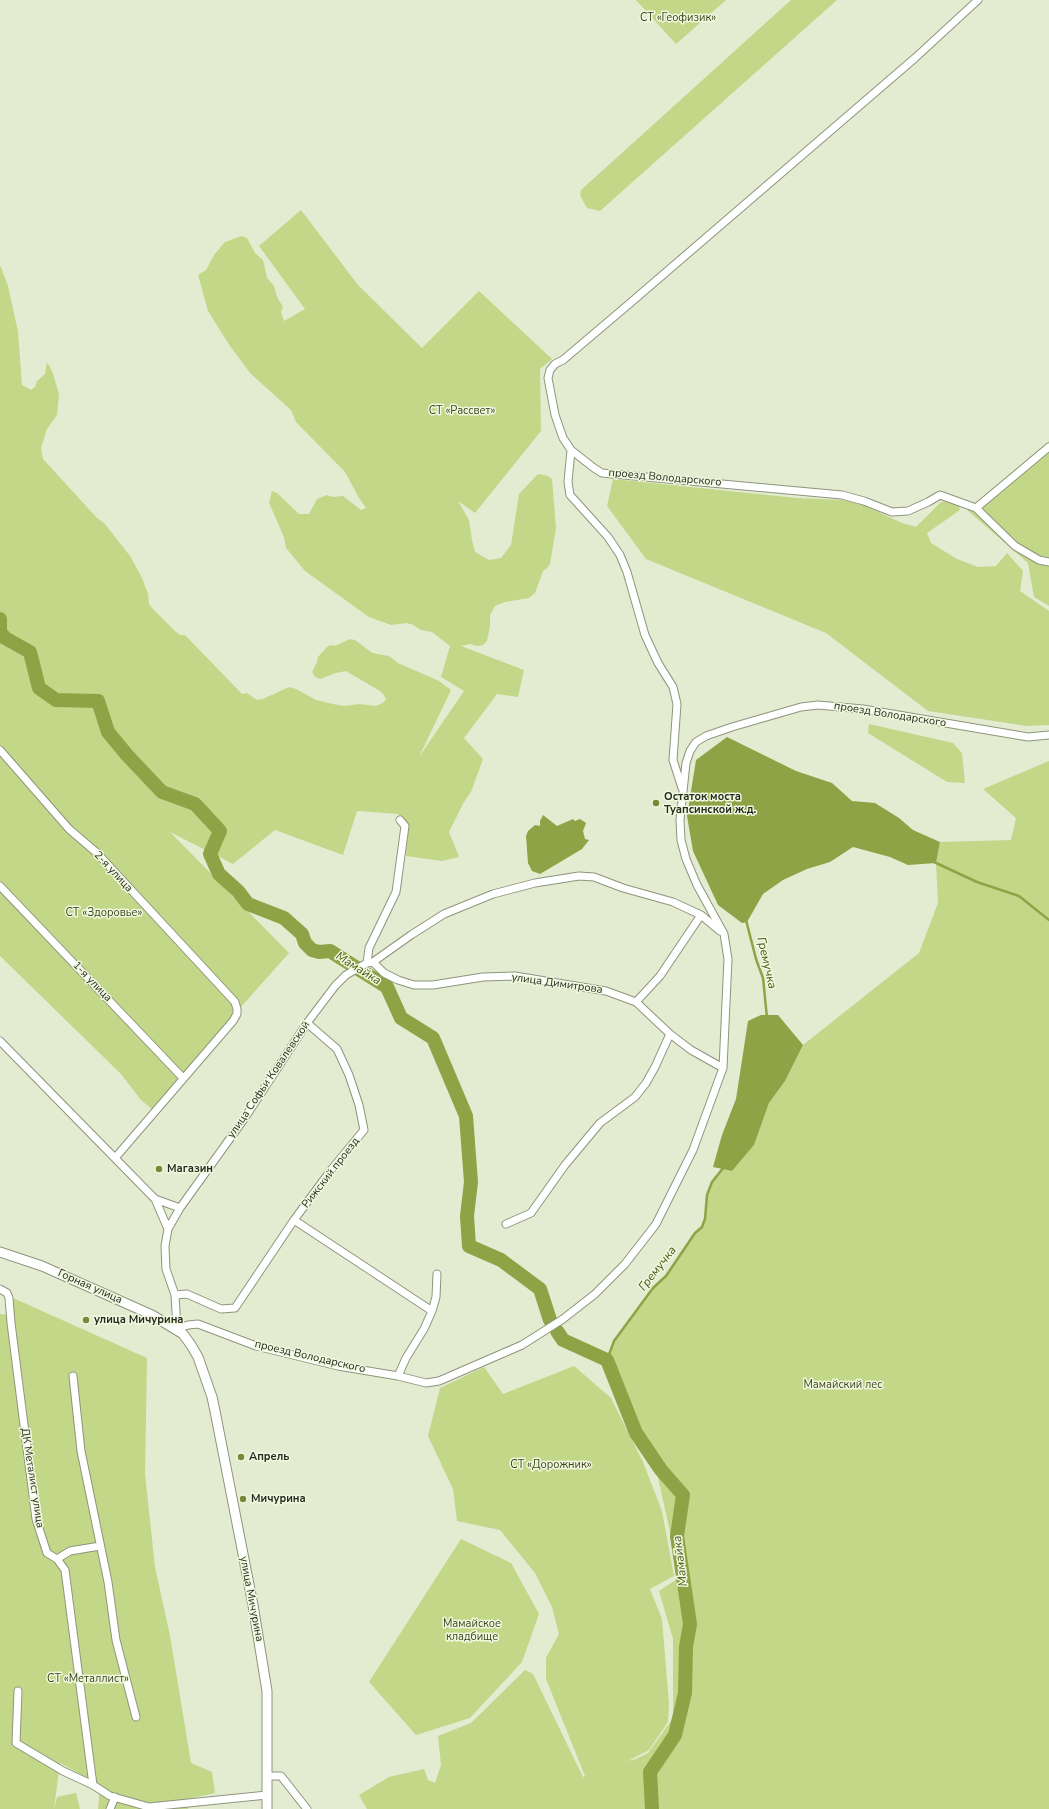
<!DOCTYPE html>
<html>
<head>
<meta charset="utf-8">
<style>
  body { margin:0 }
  canvas { display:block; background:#e3ebd1 }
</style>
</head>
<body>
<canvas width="1049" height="1809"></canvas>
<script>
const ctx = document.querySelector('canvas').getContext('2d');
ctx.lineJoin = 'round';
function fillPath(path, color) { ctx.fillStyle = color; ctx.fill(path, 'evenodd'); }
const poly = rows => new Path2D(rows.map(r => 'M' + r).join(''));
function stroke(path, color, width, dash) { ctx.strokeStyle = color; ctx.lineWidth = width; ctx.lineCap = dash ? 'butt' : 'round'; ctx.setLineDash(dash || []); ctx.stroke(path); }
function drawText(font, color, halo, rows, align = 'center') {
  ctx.font = font + ' "Nunito Sans",sans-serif'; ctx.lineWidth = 3; ctx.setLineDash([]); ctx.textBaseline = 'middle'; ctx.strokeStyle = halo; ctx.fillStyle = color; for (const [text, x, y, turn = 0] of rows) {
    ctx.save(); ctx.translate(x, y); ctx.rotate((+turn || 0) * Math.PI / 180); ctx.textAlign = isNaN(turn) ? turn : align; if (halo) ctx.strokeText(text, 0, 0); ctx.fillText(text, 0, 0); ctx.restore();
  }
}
fillPath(poly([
  [636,0,726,0,676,44],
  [791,0,837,0,600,211,587,208,580,195,581,190],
  [301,210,358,285,422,348,479,291,552,359,540,369,541,431,475,513,458,501,469,520,472,540,475,552,489,560,501,558,511,545,519,494,538,474,548,476,552,479,556,528,550,564,547,568,543,571,535,593,529,598,505,602,495,606,490,615,490,626,487,641,483,645,477,646,470,644,461,646,524,670,518,697,497,694,464,738,483,759,471,792,464,802,449,832,459,857,442,861,406,856,408,828,398,814,357,811,343,855,275,830,233,864,170,832,289,953,232,1017,153,1110,141,1100,121,1074,0,956,0,265,8,286,18,332,22,385,31,390,35,387,37,381,45,374,47,362,52,371,59,394,57,415,47,429,41,448,43,459,97,518,105,524,130,556,142,578,148,594,149,604,152,608,175,631,180,635,185,635,242,694,247,693,257,700,263,699,289,687,296,689,316,700,333,704,343,706,360,704,375,706,381,704,386,700,384,695,380,691,346,671,336,673,320,679,315,677,312,672,317,662,318,657,326,648,330,645,335,646,350,639,355,640,372,653,389,656,398,663,439,681,451,690,419,757,464,691,441,677,450,646,432,632,421,630,413,625,407,623,391,625,369,617,305,571,286,548,284,537,269,503,272,491,277,493,299,514,309,514,317,499,327,495,333,497,343,496,361,510,366,508,359,498,345,472,296,422,291,410,251,374,230,346,208,311,198,275,206,270,214,255,225,242,242,236,247,238,255,253,263,260,267,278,274,286,277,297,283,307,281,312,284,321,305,309,259,246],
  [1049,441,1049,606,1034,597,1028,563,967,510],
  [613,479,797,498,842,500,863,505,902,523,916,527,941,502,948,501,959,505,960,510,927,533,931,543,957,559,978,567,996,566,1007,553,1023,571,1020,591,1049,611,1049,725,1027,726,928,711,826,633,646,559,607,506],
  [869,724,953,743,962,753,965,783,947,782,868,733],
  [1049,761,1049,1809,367,1809,359,1795,389,1777,424,1769,428,1780,435,1783,441,1765,438,1736,471,1723,525,1670,533,1674,583,1777,585,1776,546,1679,546,1658,559,1634,552,1607,535,1573,500,1530,457,1521,453,1489,428,1436,440,1388,484,1367,503,1394,574,1366,611,1398,643,1462,662,1511,674,1576,650,1589,662,1619,669,1704,668,1722,649,1750,628,1761,636,1759,648,1753,673,1718,673,1639,659,1591,680,1577,657,1473,608,1359,614,1341,653,1288,666,1276,695,1233,702,1227,705,1219,707,1195,712,1182,723,1169,732,1171,754,1145,769,1103,785,1081,803,1045,919,953,938,903,936,863,940,842,1011,840,1016,818,983,789],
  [13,1298,147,1358,145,1474,155,1567,170,1636,191,1763,212,1772,215,1793,188,1799,188,1809,98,1809,100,1785,60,1763,54,1809,0,1809,0,1314,14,1316],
  [461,1539,511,1563,539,1614,522,1662,470,1718,416,1735,369,1682],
  [76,1793,80,1809,54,1809,57,1797]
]), '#c3d789');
fillPath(poly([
  [727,737,796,771,832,783,852,801,875,803,899,818,913,830,940,842,936,863,908,865,890,857,853,847,830,862,807,869,783,880,763,894,747,922,742,923,718,905,693,851,687,816,696,760],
  [543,815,557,826,573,819,575,821,580,819,586,823,583,831,585,839,589,840,582,849,540,874,532,871,528,863,526,836,528,831,535,825,540,826,540,821],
  [761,1015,778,1015,803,1045,785,1081,769,1103,754,1145,732,1171,713,1167,722,1135,736,1099,748,1021]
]), '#8ea345');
stroke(poly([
  [934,862,977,882,1019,896,1049,920],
  [746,920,756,959,763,978,767,1018],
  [607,1360,614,1341,653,1288,666,1276,695,1233,702,1227,705,1219,707,1195,712,1182,724,1167]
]), '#8ea345', 2.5);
stroke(poly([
  [0,619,0,632,5,638,30,652,39,688,56,700,98,701,108,732,127,755,162,792,195,804,220,831,210,854,219,874,238,891,248,904,284,918,302,934,305,943,312,950,319,952,330,951,387,987,401,1018,433,1038,466,1116,471,1182,467,1216,469,1246,501,1260,540,1289,550,1320],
  [557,1331,563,1340,607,1360,636,1433,661,1470,683,1495,677,1536,690,1624,686,1647,685,1693,675,1735,650,1772,652,1809]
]), '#8ea345', 14);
const minor = poly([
  [978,0,915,58,629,304,563,360,555,364,550,370,548,378,555,415,563,438,571,450,594,468,602,473,842,495,864,501,892,512,908,511,928,502,940,495,976,508,1015,546,1039,560,1049,562],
  [571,450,568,482,570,495,608,537,620,555,627,572,645,635,658,663,673,687,677,704,673,760,682,788],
  [976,508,1049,447],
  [0,750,69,829,97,853,235,1002,237,1009,237,1014,233,1021,115,1158],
  [0,886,183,1078],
  [373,962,384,973,398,980,414,985,433,985,483,977,515,976,606,991,636,1002,670,1034,691,1050,723,1068],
  [367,963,373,962,411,935,444,914,493,894,535,883,579,876,594,877,623,888,673,902,701,915,720,931],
  [636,1002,660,976,701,915],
  [0,1041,155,1199,168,1229,165,1246,166,1269,175,1295,177,1329,188,1325,198,1324,256,1346,338,1366,398,1376,406,1358,424,1329,432,1311,436,1297,437,1274],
  [155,1199,180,1208],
  [294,1220,432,1311],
  [506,1224,531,1213,565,1165,600,1123,635,1097,646,1083,655,1067,670,1034],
  [168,1229,180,1208,244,1119,307,1023,335,986,346,975,367,963,369,948,396,892,405,826,400,820],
  [0,1289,7,1293,9,1298,11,1323,36,1519,47,1553,57,1559,65,1570,93,1785],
  [175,1295,187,1294,221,1309,235,1308,294,1220,331,1170,364,1130,359,1105,349,1075,337,1049,307,1023],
  [73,1376,81,1451,108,1582,116,1640,136,1717],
  [398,1376,426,1383,439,1381,522,1345,563,1319,595,1294,625,1264,656,1224,693,1150,723,1068,728,959,724,934,697,885,686,859,681,840,680,820,686,763,690,751,696,742,706,736,732,727,801,707,818,705,863,709,1028,737,1049,735],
  [57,1559,70,1551,100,1546],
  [18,1691,16,1743,63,1771,93,1785,110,1796,149,1807,267,1795],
  [267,1776,281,1776,307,1809],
  [110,1809,115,1797]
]);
const tertiary = poly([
  [0,1252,42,1266,152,1315,183,1334,191,1345,198,1357,212,1397,215,1411,253,1605,267,1691,267,1809]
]);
stroke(minor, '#8e957d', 9);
stroke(tertiary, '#8e957d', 11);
stroke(minor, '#fff', 7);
stroke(tertiary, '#fff', 9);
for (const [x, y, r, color] of [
  [656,803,4,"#778939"],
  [159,1169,4,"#778939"],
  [86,1320,4,"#778939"],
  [241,1457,4,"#778939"],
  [243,1499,4,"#778939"]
]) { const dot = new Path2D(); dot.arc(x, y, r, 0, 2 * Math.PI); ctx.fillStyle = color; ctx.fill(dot); stroke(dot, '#f0f8de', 1.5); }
drawText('11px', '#3b441d', '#f0f8de', [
  ["СТ «Геофизик»",678,18],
  ["СТ «Рассвет»",462,411],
  ["СТ «Здоровье»",104,913],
  ["Мамайский лес",843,1385],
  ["СТ «Дорожник»",551,1465],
  ["Мамайское",472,1624],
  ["кладбище",472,1637],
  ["СТ «Металлист»",88,1679]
]);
drawText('11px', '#282a21', '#f0f8de', [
  ["проезд Володарского",665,478,5],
  ["проезд Володарского",890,715,9],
  ["2-я улица",113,872,47],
  ["1-я улица",92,982,46],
  ["улица Димитрова",557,984,8],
  ["улица Софьи Ковалевской",269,1080,-56],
  ["Рижский проезд",331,1173,-52],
  ["Горная улица",90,1287,24],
  ["проезд Володарского",310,1357,13],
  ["ДК Металист улица",32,1478,81],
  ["улица Мичурина",251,1599,79]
]);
drawText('bold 11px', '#282a21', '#f0f8de', [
  ["Остаток моста",664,797],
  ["Туапсинской ж.д.",664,810],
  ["Магазин",167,1169],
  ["улица Мичурина",94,1320],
  ["Апрель",249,1457],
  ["Мичурина",251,1499]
], 'left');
drawText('italic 12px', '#495713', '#f0f8de', [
  ["Гремучка",766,963,77],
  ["Мамайка",358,969,32],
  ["Гремучка",658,1269,-52],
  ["Мамайка",681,1561,-97]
]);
</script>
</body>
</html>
